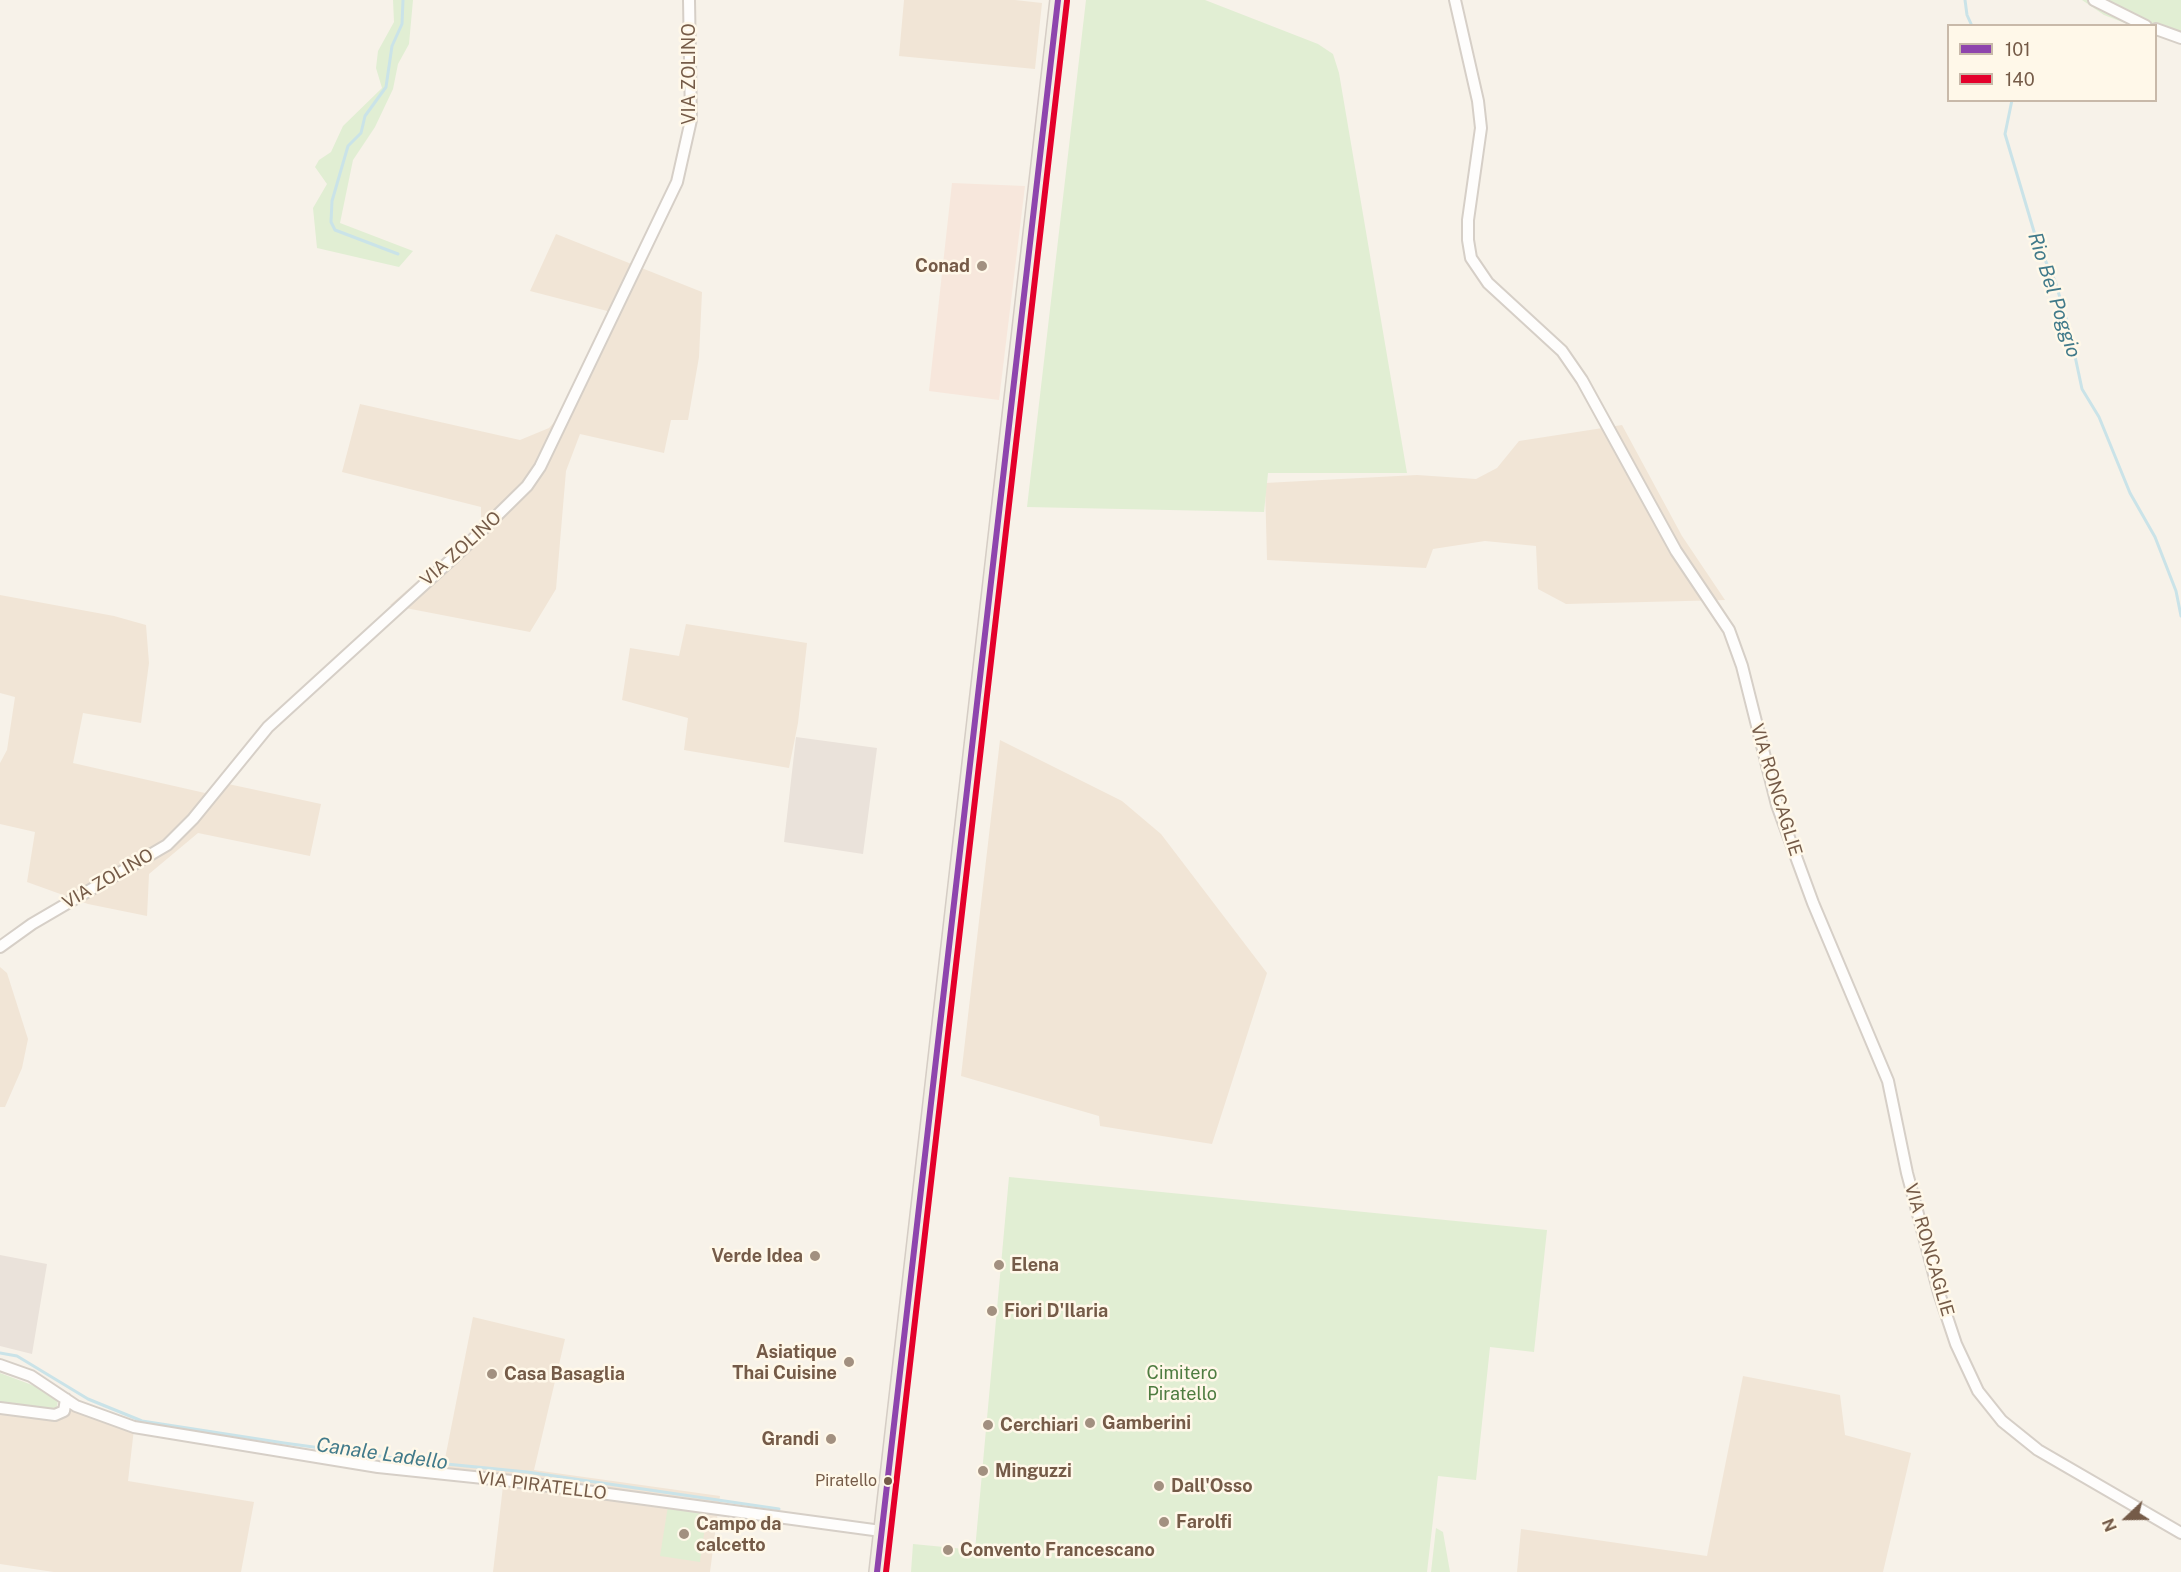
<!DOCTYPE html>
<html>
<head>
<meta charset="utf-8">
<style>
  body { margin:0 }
  #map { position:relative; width:2181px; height:1572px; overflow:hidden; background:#f7f2e9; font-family:"Public Sans",sans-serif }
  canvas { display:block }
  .legend { position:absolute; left:1947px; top:24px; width:210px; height:78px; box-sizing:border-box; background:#fff8e9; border:2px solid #c8b9a9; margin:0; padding:8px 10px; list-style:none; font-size:18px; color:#755b48 }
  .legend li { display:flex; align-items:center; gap:12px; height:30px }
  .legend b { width:30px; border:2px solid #c8b9a9 }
  .north { position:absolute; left:2097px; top:1488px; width:60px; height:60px; -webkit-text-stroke:4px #fff8e9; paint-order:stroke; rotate:248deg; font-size:16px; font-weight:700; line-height:24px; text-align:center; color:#755b48 }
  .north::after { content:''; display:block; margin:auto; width:21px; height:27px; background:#755b48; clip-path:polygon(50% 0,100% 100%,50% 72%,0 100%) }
</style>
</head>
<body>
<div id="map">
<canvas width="2181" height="1572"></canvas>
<ul class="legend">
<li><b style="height:8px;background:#8e44ad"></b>101</li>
<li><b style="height:8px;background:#e4002b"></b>140</li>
</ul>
<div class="north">N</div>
</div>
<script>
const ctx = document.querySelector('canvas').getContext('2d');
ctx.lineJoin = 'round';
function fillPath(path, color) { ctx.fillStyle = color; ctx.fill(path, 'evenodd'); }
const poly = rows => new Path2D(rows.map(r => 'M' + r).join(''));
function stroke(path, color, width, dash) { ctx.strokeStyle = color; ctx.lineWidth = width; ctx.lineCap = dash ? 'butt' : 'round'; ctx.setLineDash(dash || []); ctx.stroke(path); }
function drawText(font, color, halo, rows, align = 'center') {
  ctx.font = font + ' "Public Sans",sans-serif'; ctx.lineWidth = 5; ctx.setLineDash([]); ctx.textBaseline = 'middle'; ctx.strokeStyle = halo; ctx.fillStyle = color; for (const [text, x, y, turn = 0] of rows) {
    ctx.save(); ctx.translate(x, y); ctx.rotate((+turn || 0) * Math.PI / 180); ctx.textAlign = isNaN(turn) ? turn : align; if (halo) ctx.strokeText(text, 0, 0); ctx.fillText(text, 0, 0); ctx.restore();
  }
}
fillPath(poly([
  [904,0,1015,0,1042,3,1035,69,899,56],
  [556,234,702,292,699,357,688,420,671,420,664,453,580,434,566,471,556,589,530,632,390,605,481,525,481,507,342,472,360,404,520,440,549,428,562,413,611,312,530,291],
  [1622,425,1682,536,1725,600,1566,604,1538,589,1536,546,1485,541,1433,549,1426,568,1267,560,1265,483,1417,475,1476,479,1497,468,1519,441],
  [0,595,114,616,146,625,149,663,141,723,83,713,73,763,205,793,219,782,321,804,310,856,198,833,149,874,147,916,88,904,27,882,35,832,0,824,0,763,7,750,15,697,0,693],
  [686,624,807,643,798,723,789,768,684,750,688,718,622,700,630,648,679,656],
  [1000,740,1122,801,1161,834,1267,973,1212,1144,1100,1126,1099,1116,961,1076],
  [0,967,7,973,28,1039,22,1068,5,1107,0,1107],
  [473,1317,565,1339,534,1470,720,1496,710,1572,493,1572,503,1486,441,1479],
  [1743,1376,1840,1395,1845,1435,1911,1453,1883,1572,1517,1572,1521,1529,1707,1556],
  [0,1402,70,1408,135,1420,128,1481,254,1502,241,1572,54,1572,0,1564]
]), '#f1e5d6');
fillPath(poly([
  [952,183,1025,186,999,400,929,391]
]), '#f7e7dc');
fillPath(poly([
  [796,737,877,748,863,854,784,842],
  [0,1255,47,1264,32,1354,0,1346]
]), '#eae2da');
fillPath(poly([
  [393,0,413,0,409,44,398,64,393,89,375,127,353,160,340,223,413,251,399,267,317,248,313,208,327,184,315,167,319,160,331,152,343,126,382,88,376,68,378,51,394,22],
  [1086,0,1205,0,1318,44,1333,54,1339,73,1407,473,1268,473,1264,512,1027,507],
  [2082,0,2181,0,2181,44,2156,35,2156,26,2130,25,2104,15],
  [1009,1177,1547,1230,1534,1352,1490,1347,1476,1480,1438,1476,1427,1572,911,1572,913,1544,975,1550],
  [0,1373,40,1388,58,1400,56,1412,0,1404],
  [668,1506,707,1512,700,1562,660,1556],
  [1436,1528,1443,1532,1450,1572,1431,1572]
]), '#e1eed3');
stroke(poly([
  [1965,0,1967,15,1972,26],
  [2012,100,2005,134,2038,245,2055,281,2069,328,2082,389,2099,417,2130,493,2155,537,2176,591,2181,616],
  [398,254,335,230,331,222,332,201,348,146,361,133,365,116,386,87,392,46,402,24,403,0],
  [0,1353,17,1356,88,1399,142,1421,284,1443,416,1461,527,1472,779,1509]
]), '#cae3e8', 3);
const minor = poly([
  [1455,0,1478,101,1481,128,1468,220,1468,240,1471,258,1488,283,1562,351,1582,380,1676,551,1729,630,1742,666,1777,805,1813,903,1888,1081,1907,1173,1939,1293,1956,1344,1978,1391,2002,1421,2038,1450,2181,1533],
  [2094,0,2146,26],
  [2156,29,2181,38],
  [0,947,32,924,167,845,193,819,268,727,464,548,527,486,540,467,677,182,691,120,689,0],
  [0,1365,31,1376,76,1406,134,1427,378,1467,512,1481,881,1531],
  [0,1408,55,1415,64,1411,66,1399]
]);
const primary = poly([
  [877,1572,1058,0]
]);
stroke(minor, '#d6cfc7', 14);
stroke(primary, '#d5cdc5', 18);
stroke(minor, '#fefdfc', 10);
stroke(primary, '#f2eee4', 15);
stroke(poly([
  [877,1572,1058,0]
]), '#8e44ad', 6);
stroke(poly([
  [886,1572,1067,1]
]), '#e4002b', 6);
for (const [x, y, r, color] of [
  [982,266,6,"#a29080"],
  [815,1256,6,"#a29080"],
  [999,1265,6,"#a29080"],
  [992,1311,6,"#a29080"],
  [849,1362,6,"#a29080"],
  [492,1374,6,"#a29080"],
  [1090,1423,6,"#a29080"],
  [988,1425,6,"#a29080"],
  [831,1439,6,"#a29080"],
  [983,1471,6,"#a29080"],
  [888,1481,5,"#755b48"],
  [1159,1486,6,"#a29080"],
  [1164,1522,6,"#a29080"],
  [684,1534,6,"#a29080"],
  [948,1550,6,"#a29080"]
]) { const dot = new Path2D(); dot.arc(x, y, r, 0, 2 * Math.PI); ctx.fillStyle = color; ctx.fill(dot); stroke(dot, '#fff8e9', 2); }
drawText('16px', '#755b48', '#fff8e9', [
  ["Piratello",877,1481]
], 'right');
drawText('18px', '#755b48', '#fff8e9', [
  ["VIA ZOLINO",689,74,-90],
  ["VIA ZOLINO",461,549,-42],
  ["VIA RONCAGLIE",1776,790,73],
  ["VIA ZOLINO",108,879,-30],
  ["VIA RONCAGLIE",1929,1250,74],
  ["VIA PIRATELLO",542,1486,7]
]);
drawText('bold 18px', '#755b48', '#fff8e9', [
  ["Conad",970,266,"right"],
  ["Verde Idea",803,1256,"right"],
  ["Elena",1011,1265],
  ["Fiori D'Ilaria",1004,1311],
  ["Asiatique",837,1352,"right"],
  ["Thai Cuisine",837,1373,"right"],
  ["Casa Basaglia",504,1374],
  ["Gamberini",1102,1423],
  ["Cerchiari",1000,1425],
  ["Grandi",819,1439,"right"],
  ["Minguzzi",995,1471],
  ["Dall'Osso",1171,1486],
  ["Farolfi",1176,1522],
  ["Campo da",696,1524],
  ["calcetto",696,1545],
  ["Convento Francescano",960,1550]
], 'left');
drawText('18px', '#4e7c40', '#fff8e9', [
  ["Cimitero",1182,1373],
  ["Piratello",1182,1394]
]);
drawText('italic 20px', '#417a8a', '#fff8e9', [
  ["Rio Bel Poggio",2054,295,72],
  ["Canale Ladello",382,1454,8]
]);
</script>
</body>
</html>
